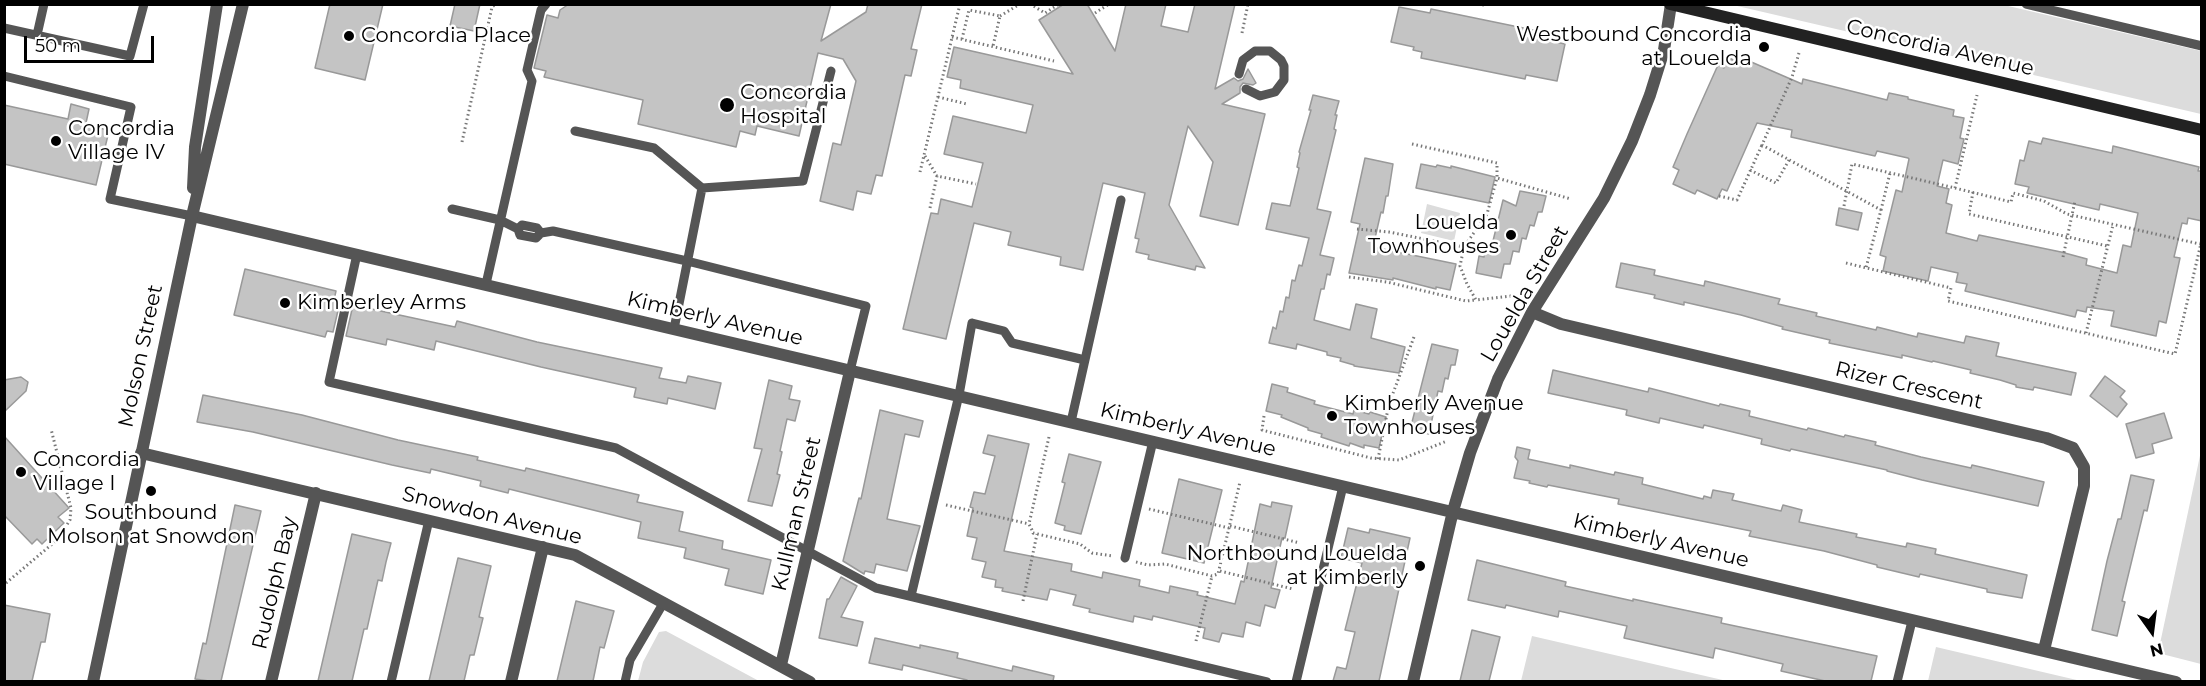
<!DOCTYPE html>
<html>
<head>
<meta charset="utf-8">
<style>
  body { margin:0 }
  #map { position:relative; width:2206px; height:686px; overflow:hidden; background:#fff; font-family:Montserrat,sans-serif }
  canvas { display:block }
  .frame { position:absolute; inset:0; border:6px solid #000; pointer-events:none }
  .north { position:absolute; left:2122px; top:602px; width:60px; height:60px; -webkit-text-stroke:4px #fff; paint-order:stroke; rotate:166deg; font-size:16px; font-weight:700; line-height:24px; text-align:center; color:#000 }
  .north::after { content:''; display:block; margin:auto; width:21px; height:27px; background:#000; clip-path:polygon(50% 0,100% 100%,50% 72%,0 100%) }
  .scale { position:absolute; left:24px; top:36px; width:130px; height:27px; box-sizing:border-box; border:3px solid #000; border-top:0; padding-left:8px; font-size:18px; line-height:21px; white-space:nowrap; color:#000; -webkit-text-stroke:4px #fff; paint-order:stroke }
</style>
</head>
<body>
<div id="map">
<canvas width="2206" height="686"></canvas>
<div class="frame"></div>
<div class="north">N</div>
<div class="scale">50 m</div>
</div>
<script>
const ctx = document.querySelector('canvas').getContext('2d');
ctx.lineJoin = 'round';
function fillPath(path, color) { ctx.fillStyle = color; ctx.fill(path, 'evenodd'); }
const poly = rows => new Path2D(rows.map(r => 'M' + r).join(''));
function stroke(path, color, width, dash) { ctx.strokeStyle = color; ctx.lineWidth = width; ctx.lineCap = dash ? 'butt' : 'round'; ctx.setLineDash(dash || []); ctx.stroke(path); }
function drawText(font, color, halo, rows, align = 'center') {
  ctx.font = font + ' Montserrat,sans-serif'; ctx.lineWidth = 5; ctx.setLineDash([]); ctx.textBaseline = 'middle'; ctx.strokeStyle = halo; ctx.fillStyle = color; for (const [text, x, y, turn = 0] of rows) {
    ctx.save(); ctx.translate(x, y); ctx.rotate((+turn || 0) * Math.PI / 180); ctx.textAlign = isNaN(turn) ? turn : align; if (halo) ctx.strokeText(text, 0, 0); ctx.fillText(text, 0, 0); ctx.restore();
  }
}
fillPath(poly([
  [1733,5,2004,5,2201,51,2201,114],
  [1427,204,1460,213,1454,241,1421,233],
  [2201,451,2201,664,2158,653],
  [666,631,759,681,638,681,643,662,659,632],
  [1532,636,1727,681,1521,681],
  [1936,647,2081,681,1928,681]
]), '#dcdcdc');
const building = poly([
  [330,4,383,4,365,80,315,68,330,4],
  [455,4,480,4,474,31,450,26,455,4],
  [569,4,831,4,821,41,866,12,868,4,922,4,911,49,917,50,911,76,905,75,882,176,876,175,871,194,857,191,853,210,820,201,833,143,841,145,856,81,843,59,818,53,799,136,757,126,755,135,740,131,736,147,638,124,643,100,544,77,546,71,534,68,547,15,558,18,560,10,569,4],
  [1064,4,1087,4,1115,51,1126,4,1166,4,1161,26,1188,32,1195,4,1235,4,1215,89,1234,78,1238,81,1243,79,1248,69,1256,83,1253,85,1243,83,1240,87,1240,93,1222,104,1265,114,1238,225,1200,216,1213,162,1188,126,1169,205,1205,268,1196,266,1195,270,1148,259,1149,255,1136,252,1139,239,1135,238,1145,193,1103,183,1083,270,1060,265,1061,257,1008,245,1011,232,974,223,946,339,903,329,931,213,938,214,941,199,972,207,983,163,944,154,953,116,1026,133,1033,105,960,88,961,80,947,77,954,47,1073,74,1039,20,1064,4],
  [1399,7,1430,13,1431,9,1538,31,1536,38,1565,44,1557,81,1526,75,1525,79,1421,58,1422,52,1413,50,1414,47,1391,42,1399,7],
  [1729,58,1747,66,1749,61,1802,84,1803,79,1887,100,1889,93,1908,97,1908,99,1954,110,1953,116,1964,118,1960,138,1964,139,1958,164,1943,160,1937,186,1949,189,1946,203,1952,205,1946,233,1977,241,1979,235,2061,252,2087,259,2086,265,2117,273,2123,245,2131,247,2138,213,2100,204,2099,210,2027,193,2029,187,2015,184,2020,160,2024,161,2029,141,2041,144,2043,138,2112,153,2113,146,2199,167,2198,171,2202,171,2202,221,2188,218,2187,224,2182,223,2174,257,2180,258,2166,323,2159,321,2156,336,2111,326,2114,311,2087,307,2086,312,2077,310,2075,317,1965,291,1967,284,1956,282,1958,273,1931,267,1928,281,1883,271,1886,257,1880,255,1896,190,1902,192,1909,159,1908,158,1877,151,1875,156,1791,137,1792,130,1757,123,1727,191,1722,189,1717,199,1697,190,1695,194,1673,184,1679,170,1673,167,1687,134,1718,65,1724,68,1729,58],
  [1313,95,1339,101,1335,115,1337,115,1334,129,1336,130,1317,209,1331,212,1320,255,1334,258,1330,275,1327,274,1324,289,1321,289,1314,320,1350,330,1356,304,1377,309,1371,338,1405,347,1399,373,1354,366,1354,365,1340,361,1341,358,1327,355,1327,352,1297,344,1296,349,1269,343,1273,327,1276,329,1280,311,1283,312,1286,297,1289,298,1292,280,1295,281,1299,265,1302,266,1309,238,1266,229,1272,203,1290,206,1299,168,1297,167,1300,153,1299,152,1311,110,1309,110,1313,95],
  [71,104,89,109,86,123,109,131,96,185,4,164,4,105,68,119,71,104],
  [1365,158,1393,164,1388,196,1386,196,1383,213,1381,212,1373,247,1456,264,1450,290,1436,287,1436,289,1393,278,1393,280,1349,273,1360,224,1351,222,1365,158],
  [1421,164,1436,167,1437,165,1451,168,1451,166,1495,177,1489,203,1416,188,1421,164],
  [1520,191,1546,196,1542,212,1538,212,1534,226,1530,225,1526,239,1522,238,1519,252,1513,251,1510,264,1504,264,1501,278,1476,273,1479,256,1484,257,1487,244,1492,245,1503,200,1516,206,1520,191],
  [1839,208,1862,213,1858,230,1836,225,1839,208],
  [1621,263,1655,270,1654,275,1704,286,1705,281,1780,299,1778,304,1817,313,1816,316,1876,330,1877,327,1917,337,1918,333,1964,343,1966,336,1999,343,1996,356,2076,373,2071,395,2034,387,2033,390,2016,387,2016,385,2000,380,1970,373,1971,370,1933,361,1932,362,1902,355,1902,358,1829,343,1830,340,1782,329,1783,327,1741,315,1684,302,1684,305,1654,298,1655,295,1616,287,1621,263],
  [245,269,336,291,334,300,340,302,333,332,327,331,325,337,234,315,245,269],
  [353,305,455,327,457,321,537,342,662,368,659,378,686,383,688,376,721,383,715,409,668,398,667,404,634,397,636,388,541,367,436,341,434,350,387,339,386,345,346,336,353,305],
  [1432,344,1458,350,1455,365,1451,365,1448,379,1445,378,1442,392,1438,391,1429,434,1410,430,1432,344],
  [1553,370,1648,392,1649,388,1719,406,1720,404,1750,411,1749,416,1807,430,1808,428,1844,437,1845,435,1876,442,1875,445,1921,457,1971,468,1972,465,2044,482,2038,506,1922,480,1887,471,1887,470,1791,449,1790,451,1761,444,1762,439,1704,425,1703,428,1660,418,1659,423,1626,415,1627,410,1548,393,1553,370],
  [2105,376,2125,391,2120,397,2127,404,2117,417,2090,396,2105,376],
  [21,377,28,382,26,391,4,412,4,380,21,377],
  [769,380,792,386,789,399,800,401,795,421,787,419,780,451,782,452,777,474,780,475,772,506,748,501,762,449,754,448,769,380],
  [1272,384,1288,388,1287,392,1315,401,1314,404,1353,414,1354,410,1369,414,1370,412,1386,417,1379,448,1364,445,1364,448,1350,443,1349,446,1321,437,1322,434,1308,430,1308,428,1281,417,1282,415,1266,411,1272,384],
  [203,395,302,415,398,440,478,457,477,460,525,471,526,468,639,495,637,502,683,512,679,531,723,541,722,549,771,560,763,594,725,585,729,569,684,558,686,548,638,538,641,522,509,489,508,493,480,486,481,481,431,469,430,473,392,465,253,432,197,422,203,395],
  [880,410,923,421,919,437,905,434,887,519,920,526,907,571,876,564,874,573,865,571,864,574,843,561,859,498,861,499,880,410],
  [2164,413,2172,438,2152,444,2154,453,2136,458,2126,424,2164,413],
  [988,435,1029,444,1004,551,1072,564,1071,571,1102,578,1103,572,1140,580,1139,586,1169,593,1170,586,1198,592,1197,595,1235,604,1241,581,1244,582,1260,504,1271,507,1272,502,1292,506,1285,538,1282,538,1271,588,1280,590,1275,608,1265,605,1260,626,1246,622,1243,637,1222,633,1219,642,1203,638,1205,628,1153,616,1152,620,1134,616,1133,622,1089,612,1090,609,1073,605,1076,595,1050,589,1047,600,1002,591,1003,588,995,587,996,580,982,577,986,562,972,559,977,538,967,536,973,508,970,507,974,492,985,494,995,456,983,453,988,435],
  [4,436,69,508,58,517,64,523,42,544,37,539,32,544,4,515,4,436],
  [1517,447,1530,450,1528,459,1570,468,1570,465,1614,475,1615,472,1643,478,1642,484,1703,499,1704,496,1711,498,1713,490,1734,494,1732,500,1781,511,1783,505,1802,510,1799,522,1857,534,1856,537,1906,547,1907,543,1936,549,1935,554,2027,575,2022,598,1987,592,1987,589,1920,574,1919,577,1877,567,1877,565,1824,551,1749,536,1751,531,1618,504,1619,499,1548,485,1547,487,1529,483,1530,481,1514,478,1518,461,1515,457,1517,447],
  [1069,454,1101,462,1081,534,1064,530,1065,526,1055,523,1065,483,1062,482,1069,454],
  [2131,475,2154,480,2147,511,2144,510,2122,601,2125,602,2117,636,2092,630,2107,561,2118,519,2121,519,2131,475],
  [1179,479,1222,490,1204,563,1162,553,1179,479],
  [235,505,261,511,221,681,209,681,195,679,203,643,206,644,235,505],
  [1348,528,1369,533,1370,529,1410,538,1379,681,1333,681,1337,667,1346,669,1355,632,1345,630,1362,563,1341,558,1348,528],
  [352,534,391,543,386,562,382,581,378,580,367,629,364,629,352,681,318,681,352,534],
  [458,558,491,566,479,617,483,618,474,655,470,655,464,681,429,681,458,558],
  [1477,560,1566,582,1565,586,1633,601,1633,599,1670,607,1722,618,1721,623,1877,656,1871,681,1825,681,1781,671,1783,664,1715,648,1713,658,1624,638,1627,626,1559,611,1558,617,1506,605,1505,608,1468,600,1477,560],
  [841,577,857,586,841,617,863,622,857,646,819,638,827,599,829,599,841,577],
  [576,601,614,611,604,648,600,647,593,681,557,681,576,601],
  [4,605,50,614,45,642,41,642,32,681,4,681,4,605],
  [1472,630,1500,637,1489,681,1460,681,1472,630],
  [875,638,920,648,920,645,958,653,957,658,1012,671,1013,666,1054,676,1053,681,967,681,967,680,903,665,902,670,869,663,875,638]
]);
fillPath(building, '#c4c4c4');
stroke(building, '#999', 1.5);
stroke(poly([
  [1030,4,1045,13,1059,4],
  [1482,6,1483,4],
  [1095,13,1109,4],
  [1000,16,1020,4],
  [1242,33,1248,4],
  [952,37,1054,61],
  [962,39,969,10,1000,16,993,46],
  [1799,53,1792,77,1762,145,1881,210,1866,268],
  [938,97,967,104],
  [462,142,492,7,496,4],
  [1412,144,1497,163,1497,178],
  [925,156,937,176],
  [1750,170,1776,183,1789,160],
  [920,172,960,4],
  [1955,188,2011,202,2013,193,2044,201,2067,214,2200,244],
  [1973,192,1969,214,2107,246],
  [1719,196,1737,200,1762,145],
  [1844,206,1852,164,1955,188,1977,95],
  [930,208,937,176,976,184],
  [1881,210,1890,173],
  [1357,229,1389,232,1464,247],
  [2063,257,2075,201],
  [1846,263,1951,288,1948,301,2175,354,2202,239],
  [1349,277,1387,282,1466,301,1476,300],
  [1511,296,1476,300,1467,284,1460,266,1464,247,1487,214,1497,178,1571,199],
  [2086,333,2113,225],
  [1264,416,1262,430,1371,458,1399,460,1447,441],
  [1049,437,1029,524,1032,530,1033,533,1080,544,1092,553,1113,556],
  [1378,459,1389,404,1414,337],
  [946,505,1029,524],
  [1149,509,1229,528],
  [1230,526,1300,543],
  [1136,562,1148,565,1165,564,1212,576,1218,574,1240,482],
  [1220,571,1293,589],
  [4,587,6,583,57,540,70,520,71,508,51,429],
  [1023,601,1037,534],
  [1196,641,1212,576]
]), '#777', 3, [1.5, 3]);
stroke(poly([
  [2026,4,2202,46],
  [4,28,130,56,144,4],
  [37,35,44,4],
  [1239,74,1243,60,1255,51,1270,51,1281,60,1284,66,1284,80,1275,92,1260,96,1246,89],
  [4,76,131,107,110,199,192,216],
  [575,131,654,148,702,188],
  [452,209,500,220,518,229,520,235,536,238,541,233,553,231,687,261,866,306,850,371],
  [518,229,522,225,537,228,541,233],
  [357,254,329,382,616,448,876,588,1267,682],
  [486,284,532,81,527,70,541,10,546,4],
  [674,329,702,188,803,181,831,71],
  [1071,422,1121,200],
  [1125,558,1153,441],
  [911,596,959,395,972,323,1004,331,1012,343,1085,360],
  [391,682,429,520],
  [625,682,630,660,664,602],
  [1296,682,1343,486],
  [1897,682,1912,621]
]), '#555', 9);
stroke(poly([
  [192,216,2176,682],
  [1532,312,1561,324,2046,438,2073,448,2084,467,2084,486,2044,650],
  [141,453,575,555,810,682],
  [781,665,850,371],
  [271,682,316,493],
  [511,682,543,547],
  [1413,682,1453,511,1470,453,1498,379,1532,312,1604,198,1632,141,1650,95,1664,50,1671,4]
]), '#555', 12);
stroke(poly([
  [193,188,195,147,217,4],
  [93,682,192,216,243,4]
]), '#555', 12);
stroke(poly([
  [1670,4,2202,130]
]), '#222', 12);
for (const [x, y, r, color] of [
  [349,36,6,"#000"],
  [1764,47,6,"#000"],
  [727,105,8,"#000"],
  [56,141,6,"#000"],
  [1511,235,6,"#000"],
  [285,303,6,"#000"],
  [1332,416,6,"#000"],
  [21,472,6,"#000"],
  [151,491,6,"#000"],
  [1420,566,6,"#000"]
]) { const dot = new Path2D(); dot.arc(x, y, r, 0, 2 * Math.PI); ctx.fillStyle = color; ctx.fill(dot); stroke(dot, '#fff', 2); }
drawText('21px', '#000', '#fff', [
  ["Westbound Concordia",1752,35,"right"],
  ["at Louelda",1752,59,"right"],
  ["Concordia Place",361,36],
  ["Concordia",740,93],
  ["Hospital",740,117],
  ["Concordia",68,129],
  ["Village IV",68,153],
  ["Louelda",1499,223,"right"],
  ["Townhouses",1499,247,"right"],
  ["Kimberley Arms",297,303],
  ["Kimberly Avenue",1344,404],
  ["Townhouses",1344,428],
  ["Concordia",33,460],
  ["Village I",33,484],
  ["Southbound",151,513,"center"],
  ["Molson at Snowdon",151,537,"center"],
  ["Northbound Louelda",1408,554,"right"],
  ["at Kimberly",1408,578,"right"]
], 'left');
drawText('21px', '#000', '#fff', [
  ["Concordia Avenue",1940,48,13],
  ["Louelda Street",1525,294,-60],
  ["Kimberly Avenue",715,319,13],
  ["Molson Street",141,356,-78],
  ["Rizer Crescent",1909,386,13],
  ["Kimberly Avenue",1188,430,13],
  ["Kullman Street",797,514,-77],
  ["Snowdon Avenue",492,516,14],
  ["Kimberly Avenue",1661,541,13],
  ["Rudolph Bay",275,583,-77]
]);
</script>
</body>
</html>
